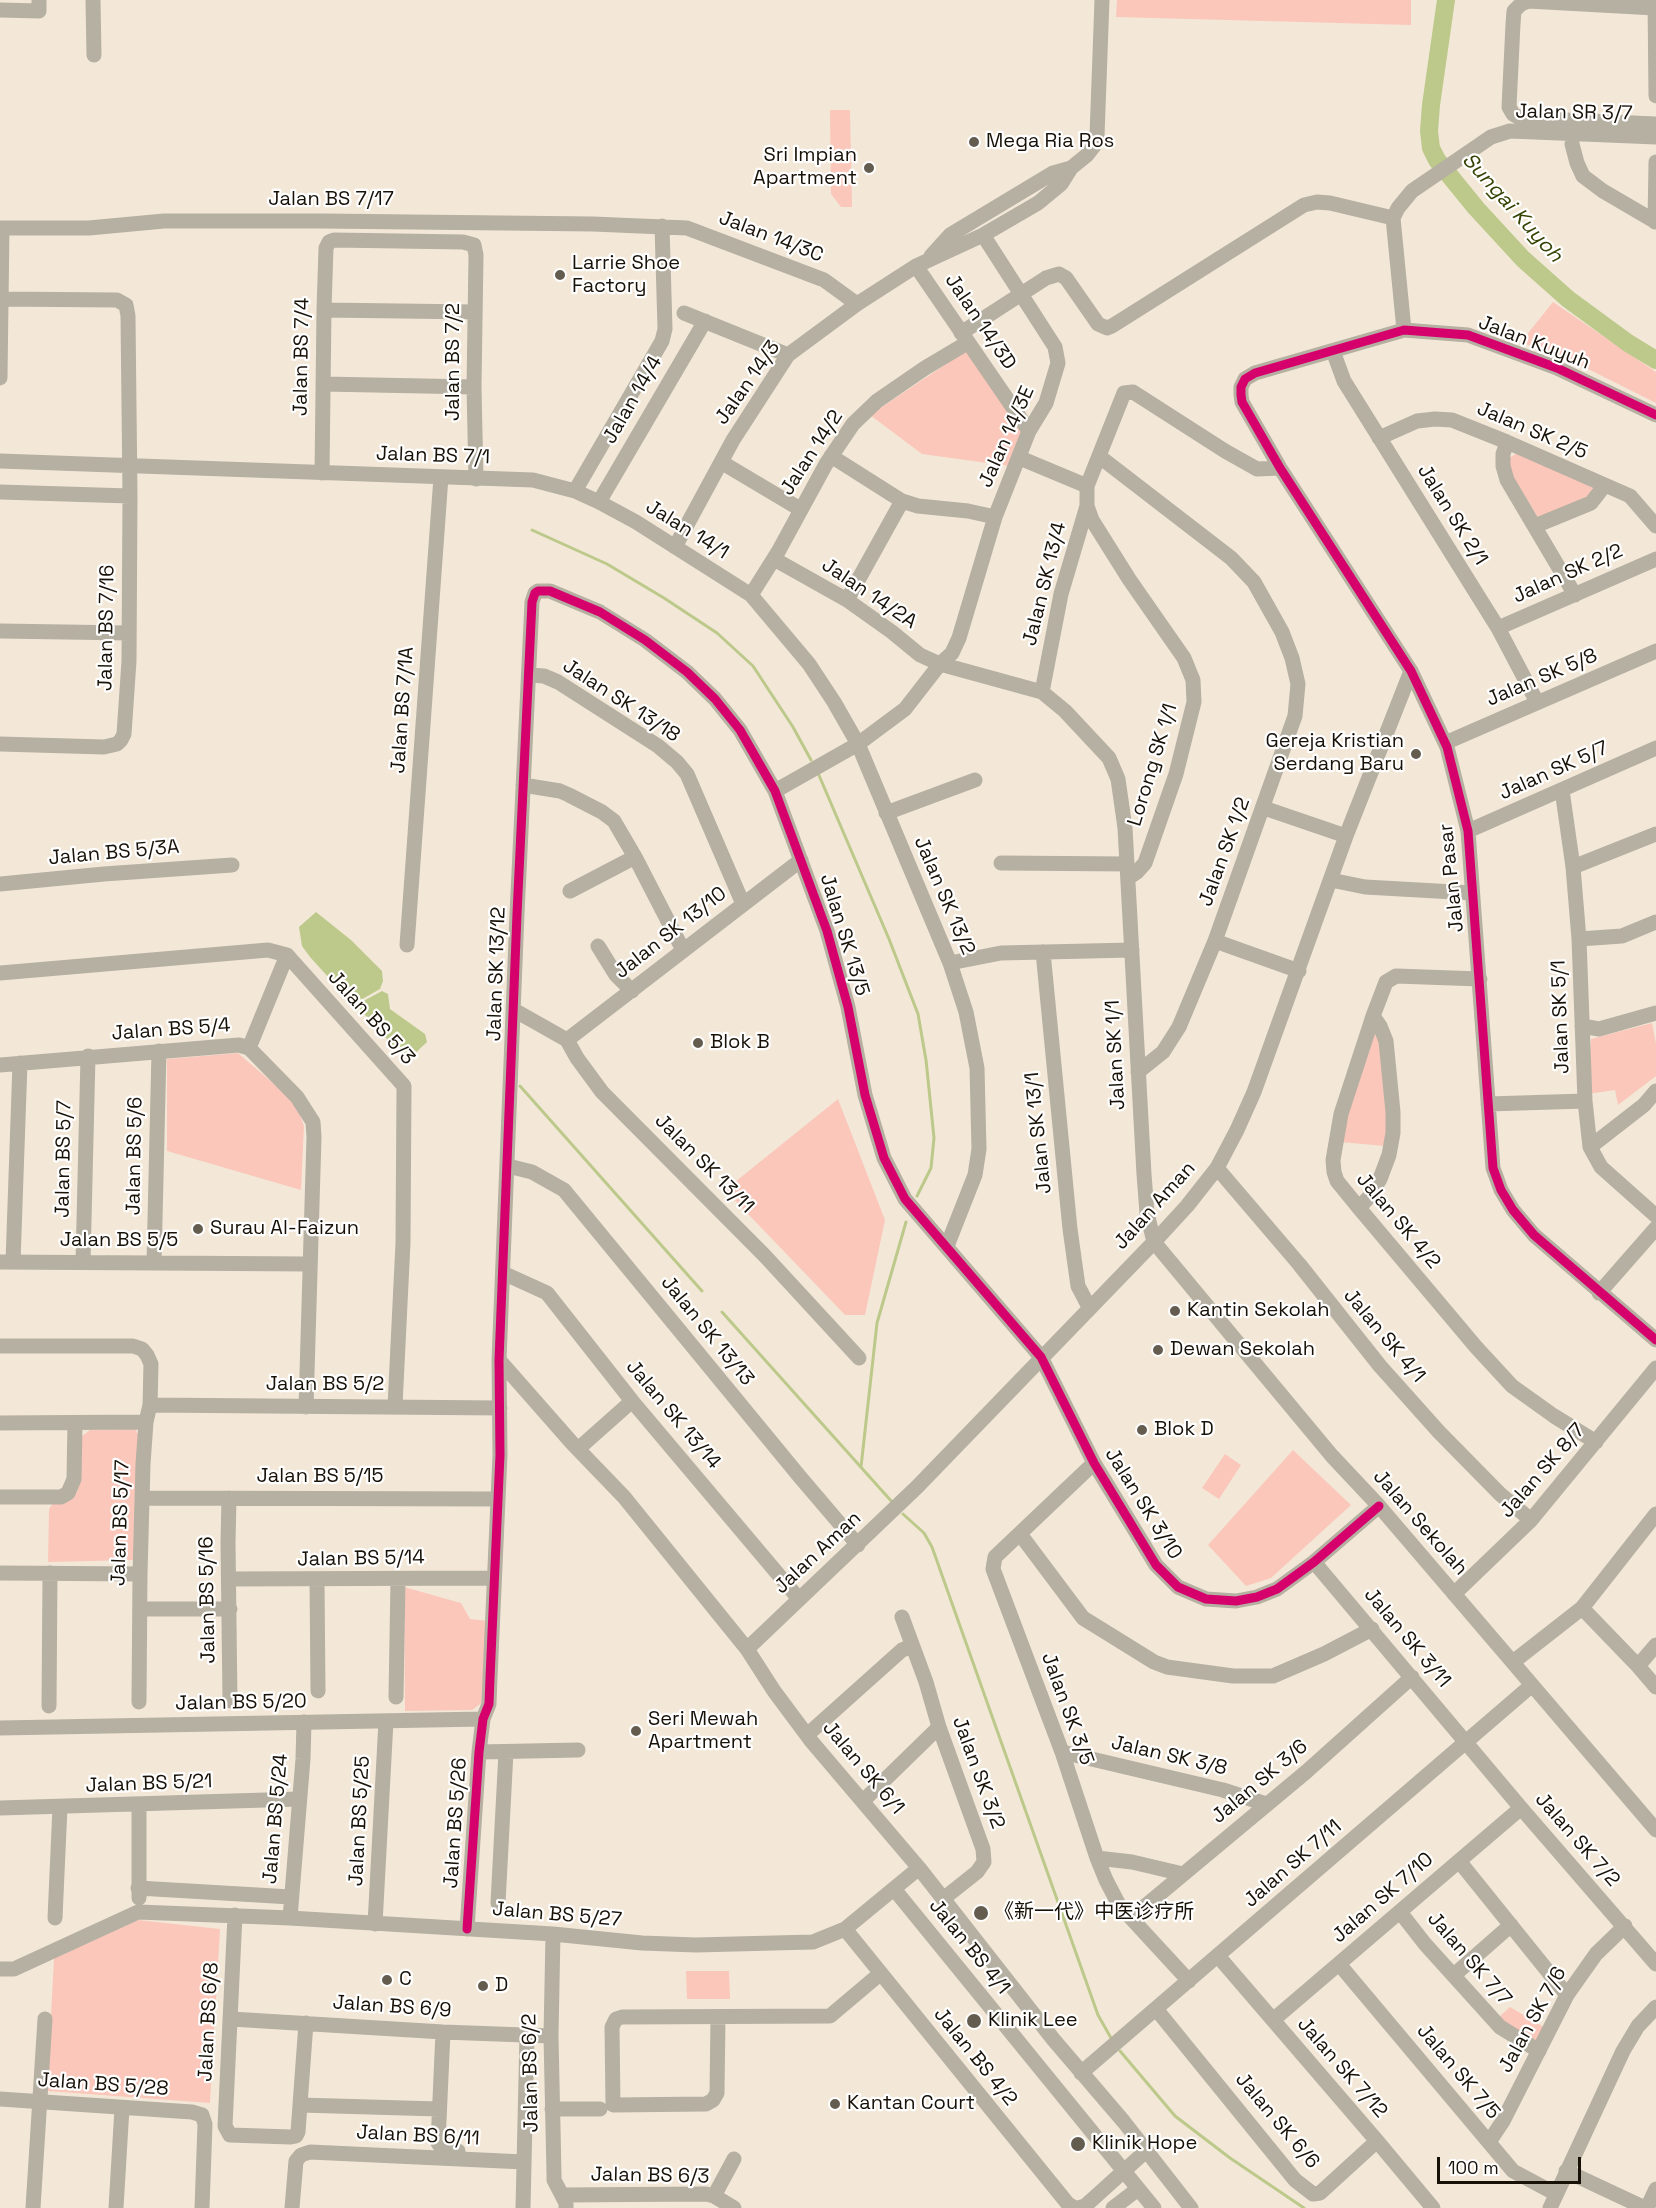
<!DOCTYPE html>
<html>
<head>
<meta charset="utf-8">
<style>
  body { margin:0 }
  #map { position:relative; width:1656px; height:2208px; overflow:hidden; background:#f3e8d8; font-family:"Space Grotesk",sans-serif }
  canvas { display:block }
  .scale { position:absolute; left:1437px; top:2157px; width:144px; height:27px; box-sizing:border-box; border:3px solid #181107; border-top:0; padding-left:8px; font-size:18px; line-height:21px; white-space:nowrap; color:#181107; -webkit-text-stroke:4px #fff; paint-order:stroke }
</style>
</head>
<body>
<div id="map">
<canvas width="1656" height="2208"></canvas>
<div class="scale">100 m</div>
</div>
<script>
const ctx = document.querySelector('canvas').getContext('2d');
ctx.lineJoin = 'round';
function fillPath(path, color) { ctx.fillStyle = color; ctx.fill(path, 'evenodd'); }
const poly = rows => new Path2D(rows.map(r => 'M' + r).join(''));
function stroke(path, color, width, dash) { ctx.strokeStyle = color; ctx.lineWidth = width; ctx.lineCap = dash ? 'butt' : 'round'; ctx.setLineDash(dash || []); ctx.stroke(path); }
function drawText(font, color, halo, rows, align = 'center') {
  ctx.font = font + ' "Space Grotesk","Noto Sans SC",sans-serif'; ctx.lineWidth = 4.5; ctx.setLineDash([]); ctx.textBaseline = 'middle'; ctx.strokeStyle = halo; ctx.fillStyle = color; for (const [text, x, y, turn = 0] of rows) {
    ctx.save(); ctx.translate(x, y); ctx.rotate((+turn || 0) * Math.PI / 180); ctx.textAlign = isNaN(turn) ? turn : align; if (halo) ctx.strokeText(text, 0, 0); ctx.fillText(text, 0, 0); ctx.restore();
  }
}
fillPath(poly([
  [1117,0,1411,0,1411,25,1116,17],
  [830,110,850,110,852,207,841,207,831,194],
  [1553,302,1656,372,1656,403,1584,367,1521,342],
  [967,350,1024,436,1009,466,922,454,870,415],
  [1521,451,1598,486,1590,495,1539,519,1507,467,1507,459],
  [1652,1023,1656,1044,1656,1076,1618,1105,1615,1090,1588,1094,1591,1039],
  [1373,1032,1381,1034,1387,1113,1385,1146,1340,1142],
  [238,1053,295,1102,304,1126,301,1190,167,1151,167,1059],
  [838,1099,885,1220,865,1315,845,1315,725,1190],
  [135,1429,139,1436,134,1560,48,1562,49,1509,54,1502,68,1500,77,1492,81,1437,90,1430],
  [1293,1450,1351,1505,1271,1578,1246,1586,1208,1545],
  [1225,1454,1241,1465,1219,1499,1202,1488],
  [404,1587,461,1603,470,1619,488,1621,487,1699,472,1710,405,1711],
  [138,1920,220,1929,210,2103,47,2091,54,1958],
  [729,1971,730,1999,687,1999,686,1971],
  [1510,2007,1544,2027,1537,2043,1505,2023,1499,2017]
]), '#fac7ba');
fillPath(poly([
  [316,912,351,940,382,971,383,981,380,989,357,1002,350,1001,310,957,302,946,299,927],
  [382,991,388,994,390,1009,425,1034,427,1042,410,1058,403,1057,358,1007,358,1004]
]), '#bcc98a');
stroke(poly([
  [532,530,607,564,664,598,717,633,753,666,793,727,811,760],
  [818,773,889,939,918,1014,926,1060,934,1138,931,1168,917,1196],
  [520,1086,702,1291],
  [722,1312,893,1503],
  [861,1467,877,1323,906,1222],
  [903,1514,924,1533,932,1547,1098,2015,1111,2038],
  [1120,2051,1175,2116,1230,2158,1304,2208]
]), '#bcc98a', 3);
stroke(poly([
  [1446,0,1431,105,1429,131,1431,148,1437,160,1476,208,1523,259,1568,299,1628,343,1656,360]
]), '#bcc98a', 18);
stroke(poly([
  [93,0,94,55],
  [1655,0,1656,96],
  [1655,8,1528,1,1521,4,1514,11,1513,24,1509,107,1513,114,1520,118,1656,124],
  [0,10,39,11,39,0],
  [1572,144,1577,163,1583,176,1603,191,1656,222],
  [1655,222,1656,162],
  [0,228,89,228,164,221,322,221,593,224,687,228,824,280,857,304],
  [931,256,950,235,1053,173,1071,168],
  [916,266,1029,431],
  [0,299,117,300,126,305,128,316,130,496,129,661,124,734,121,740,117,744,104,747,0,744],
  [324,310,475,312],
  [684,313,788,355],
  [1404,330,1393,218,1398,208,1412,191,1491,137,1510,131,1656,137],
  [961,333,1046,278,1059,274,1066,278,1098,324,1107,328,1112,326,1304,205,1317,202,1330,203,1393,218],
  [1333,351,1344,381,1498,628,1537,702],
  [0,378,2,228],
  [323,384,474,387],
  [1656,415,1557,368,1468,335,1404,330,1255,373,1245,379,1241,387,1241,395,1242,402,1280,468,1411,671,1447,747,1468,831,1493,1168,1501,1190,1513,1210,1534,1235,1656,1340],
  [1379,438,1417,421,1435,419,1452,420,1507,442,1630,496,1656,526],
  [1507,442,1503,454,1503,466,1507,480,1575,595],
  [831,456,902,501,918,506,968,511,995,517],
  [1100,457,1231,558,1254,582,1282,632,1292,658,1298,684,1295,716,1215,941,1179,1027,1163,1052,1138,1072],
  [1020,458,1087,486],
  [0,461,533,480,575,491,599,502,636,522,751,595,809,664,834,702,858,744,950,963,966,1012,977,1068,979,1149,975,1175,947,1246],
  [721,462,800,509],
  [322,473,324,310,326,248,329,242,334,240,463,242,474,245,476,255,474,387,476,479],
  [575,491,662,341,665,329,662,226],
  [0,492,130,496],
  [599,502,705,321],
  [1087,506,1092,520,1129,579,1184,658,1193,680,1194,702,1176,774,1145,863,1137,872,1128,878],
  [1535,526,1591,503,1605,485],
  [675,547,733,440,788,355,857,304,916,266,983,235,1038,203,1061,184,1071,168,1087,155,1094,146,1097,136,1102,0],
  [774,559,847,600,892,632,920,655,940,664,1042,692,1065,711,1109,758,1118,779,1125,828,1144,1174,1147,1213,1154,1242,1332,1456,1379,1506,1656,1830],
  [751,595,778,552,826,464,853,424,877,401,925,368,967,343],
  [847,600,902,501],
  [1498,628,1656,559],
  [0,631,129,633],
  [530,675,544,676,558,682,658,746,677,762,687,774,743,904],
  [1042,692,1061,594,1087,506,1087,486,1124,393,1133,392,1225,451,1257,469,1280,468],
  [1445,743,1656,651],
  [523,785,560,791,569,795,602,812,614,821,635,857,683,950],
  [1562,790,1573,867,1579,939,1585,1101,1590,1147,1601,1167,1656,1216],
  [775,791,858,744,905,709,940,664,952,653,959,638,995,517,1029,431,1046,403,1058,363,1055,347,983,235],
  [1264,808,1346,836],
  [886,813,975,780],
  [1468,831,1656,748],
  [1001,863,1127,864],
  [1573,867,1656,834],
  [1331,880,1365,887,1472,893],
  [0,884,104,874,232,865],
  [570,891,635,857],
  [1579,939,1622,936,1656,922],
  [1215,941,1299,971],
  [407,945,441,477],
  [598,946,616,975,632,991],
  [1043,952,1070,1229,1078,1286,1089,1307],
  [950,963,1001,953,1132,950],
  [0,973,268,950,287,955,404,1086,403,1243,395,1406],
  [1480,979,1396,976,1386,982,1373,1016,1341,1114,1333,1160,1334,1172,1337,1181,1359,1208,1476,1347,1512,1386,1554,1416,1596,1442],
  [514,1010,567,1040,577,1058,602,1092,765,1256,859,1358],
  [1582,1026,1599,1029,1656,1013],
  [567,1040,801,860],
  [249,1048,287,955],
  [0,1065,239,1045,249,1048,297,1097,313,1122,314,1137,306,1407],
  [1488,1104,1585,1101],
  [1590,1147,1644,1105,1656,1091],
  [508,1166,532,1172,564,1190,800,1477,858,1545],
  [1217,1168,1299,1264,1380,1366,1439,1432,1500,1494,1531,1520],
  [1359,1208,1369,1197,1380,1179,1389,1155,1393,1133,1393,1112,1386,1041,1380,1026,1373,1016],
  [0,1262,309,1264],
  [13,1262,20,1063],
  [83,1262,88,1056],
  [154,1262,159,1051],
  [503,1273,547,1293,632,1401,799,1599],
  [1599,1293,1656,1228],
  [0,1346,133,1346,142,1349,147,1355,151,1364,150,1405,146,1422,143,1464,140,1574,139,1702],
  [499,1360,572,1443,624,1497,747,1649,774,1691,812,1742,919,1868,1053,2039,1124,2122,1191,2208],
  [150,1405,500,1408],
  [0,1423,146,1422],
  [578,1449,632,1401],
  [1094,1463,995,1557,993,1569,1062,1752,1097,1858,1106,1880,1119,1905,1189,1981],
  [0,1497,61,1497,68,1493,74,1479,75,1423],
  [142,1498,498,1499],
  [229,1498,228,1543,230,1701],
  [1020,1534,1083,1618,1154,1662,1167,1667,1233,1676,1273,1676,1324,1654,1372,1629],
  [1314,1562,1521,1808,1656,1964],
  [0,1573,140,1574],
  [229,1579,494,1578],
  [317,1580,318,1691],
  [1454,1594,1531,1520,1656,1368],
  [1582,1608,1638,1666,1656,1687],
  [140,1609,230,1609],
  [902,1617,926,1682,939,1727,983,1849,984,1862,977,1872,943,1899],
  [747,1649,917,1487,1154,1242,1187,1206,1217,1168,1237,1130,1254,1092,1346,836,1411,671],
  [1513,1662,1582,1608,1656,1514],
  [1638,1666,1656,1645],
  [396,1697,398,1580],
  [49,1706,50,1573],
  [0,1728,483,1719],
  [807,1735,902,1650,912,1646],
  [479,1752,578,1750],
  [1062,1752,1223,1790,1266,1804],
  [863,1801,939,1727],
  [0,1808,299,1799],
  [1097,1858,1132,1862,1183,1874],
  [1459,1861,1567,1995],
  [138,1888,291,1897],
  [894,1889,1154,2208],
  [139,1898,139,1805],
  [498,1903,506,1752],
  [1400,1912,1425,1944,1500,2027,1539,2051],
  [235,1915,225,2126,230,2135,291,2137,296,2136,298,2132,306,2023],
  [1132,1917,1306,1772,1412,1677],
  [55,1918,60,1807],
  [290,1918,303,1759,304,1722],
  [375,1924,386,1721],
  [467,1929,479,1752,483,1719,489,1704,490,1678,500,1455,499,1360,517,914,532,602,535,593,538,591,550,591,600,612,645,640,687,672,715,699,740,730,775,791,827,931,848,1007,865,1095,884,1158,905,1199,1041,1357,1094,1463,1156,1565,1178,1587,1206,1599,1236,1601,1257,1597,1277,1589,1314,1562,1379,1506],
  [845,1929,1068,2204,1075,2208],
  [553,1934,551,2036,554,2174,554,2180,566,2203,566,2208],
  [1218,1956,1377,2141,1433,2208],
  [1339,1964,1513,2171,1556,2194],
  [0,1969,14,1969,138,1912,290,1918,553,1934,642,1943,696,1945,813,1942,845,1929,919,1868],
  [1454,1975,1511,1925],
  [1156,2009,1295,2180,1313,2194,1320,2193,1377,2141],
  [718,2017,717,2093,713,2100,706,2104,613,2105,612,2027,616,2019,622,2017,830,2016,881,1973],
  [231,2019,443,2032,551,2036],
  [1273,2020,1521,1808],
  [443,2032,438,2143,443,2150,458,2151],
  [1081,2073,1532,1685],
  [0,2099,192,2112,202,2115,205,2124,202,2208],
  [300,2105,439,2109],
  [552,2109,600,2109],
  [1489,2142,1503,2121,1567,1995,1596,1954,1625,1926],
  [1566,2171,1645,2208],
  [562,2195,706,2194,714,2196,734,2208],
  [714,2196,734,2159],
  [33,2208,45,2019],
  [116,2208,122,2108],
  [292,2208,296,2161,301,2155,310,2152,524,2162],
  [523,2208,527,2035],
  [1078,2208,1085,2206,1146,2151],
  [1113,2208,1138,2189],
  [1550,2208,1623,2051,1638,2026,1656,2007],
  [1647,2208,1656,2189]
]), '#b5b0a2', 15);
stroke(poly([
  [1656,415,1557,368,1468,335,1404,330,1255,373,1245,379,1241,387,1241,395,1242,402,1280,468,1411,671,1447,747,1468,831,1493,1168,1501,1190,1513,1210,1534,1235,1656,1340],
  [467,1929,479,1752,483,1719,489,1704,490,1678,500,1455,499,1360,517,914,532,602,535,593,538,591,550,591,600,612,645,640,687,672,715,699,740,730,775,791,827,931,848,1007,865,1095,884,1158,905,1199,1041,1357,1094,1463,1156,1565,1178,1587,1206,1599,1236,1601,1257,1597,1277,1589,1314,1562,1379,1506]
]), '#d6006c', 9);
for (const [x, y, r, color] of [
  [974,142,6,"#655c50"],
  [869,168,6,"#655c50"],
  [560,275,6,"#655c50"],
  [1416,754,6,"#655c50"],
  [698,1043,6,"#655c50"],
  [198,1229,6,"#655c50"],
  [1175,1311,6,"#655c50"],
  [1158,1350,6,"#655c50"],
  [1142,1430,6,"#655c50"],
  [636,1731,6,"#655c50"],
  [981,1913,8,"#655c50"],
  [387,1980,6,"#655c50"],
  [483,1986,6,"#655c50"],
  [974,2021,8,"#655c50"],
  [835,2104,6,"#655c50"],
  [1078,2144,8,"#655c50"]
]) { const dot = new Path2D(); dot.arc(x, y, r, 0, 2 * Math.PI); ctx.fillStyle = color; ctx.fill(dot); stroke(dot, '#fff', 2); }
drawText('20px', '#181107', '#fff', [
  ["Jalan SR 3/7",1574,113,1],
  ["Jalan BS 7/17",331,200],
  ["Jalan 14/3C",771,237,21],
  ["Jalan 14/3D",980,322,56],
  ["Jalan Kuyuh",1534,343,21],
  ["Jalan BS 7/4",302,357,-89],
  ["Jalan BS 7/2",454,362,-90],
  ["Jalan 14/3",748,383,-55],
  ["Jalan 14/4",633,400,-60],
  ["Jalan SK 2/5",1532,431,23],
  ["Jalan 14/3E",1007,437,-66],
  ["Jalan 14/2",812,453,-57],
  ["Jalan BS 7/1",433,456,2],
  ["Jalan SK 2/1",1452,515,58],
  ["Jalan 14/1",687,530,32],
  ["Jalan SK 2/2",1568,574,-24],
  ["Jalan SK 13/4",1045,584,-76],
  ["Jalan 14/2A",869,594,34],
  ["Jalan BS 7/16",107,628,-89],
  ["Jalan SK 5/8",1542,678,-23],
  ["Jalan SK 13/18",621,701,33],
  ["Jalan BS 7/1A",403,710,-86],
  ["Lorong SK 1/1",1153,765,-73],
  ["Jalan SK 5/7",1554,771,-24],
  ["Jalan SK 1/2",1225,852,-70],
  ["Jalan BS 5/3A",114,853,-5],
  ["Jalan Pasar",1452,878,-96],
  ["Jalan SK 13/2",944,896,67],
  ["Jalan SK 13/10",671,933,-38],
  ["Jalan SK 13/5",844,935,73],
  ["Jalan SK 13/12",497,974,-88],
  ["Jalan SK 5/1",1561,1017,-92],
  ["Jalan BS 5/3",371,1018,48],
  ["Jalan BS 5/4",171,1030,-4],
  ["Jalan SK 1/1",1116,1055,-93],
  ["Jalan SK 13/1",1039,1133,-96],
  ["Jalan BS 5/6",135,1156,-89],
  ["Jalan BS 5/7",64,1159,-89],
  ["Jalan SK 13/11",704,1164,45],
  ["Jalan Aman",1155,1206,-48],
  ["Jalan SK 4/2",1398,1221,50],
  ["Jalan BS 5/5",119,1241],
  ["Jalan SK 13/13",707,1331,51],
  ["Jalan SK 4/1",1384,1336,50],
  ["Jalan BS 5/2",325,1385],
  ["Jalan SK 13/14",673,1415,50],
  ["Jalan SK 8/7",1543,1471,-49],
  ["Jalan BS 5/15",320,1477],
  ["Jalan SK 3/10",1143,1504,58],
  ["Jalan BS 5/17",121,1523,-88],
  ["Jalan Sekolah",1420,1523,49],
  ["Jalan Aman",818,1553,-43],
  ["Jalan BS 5/14",361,1559,-1],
  ["Jalan BS 5/16",208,1600,-91],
  ["Jalan SK 3/11",1407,1638,50],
  ["Jalan BS 5/20",241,1703,-1],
  ["Jalan SK 3/5",1067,1709,70],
  ["Jalan SK 3/8",1169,1756,13],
  ["Jalan SK 6/1",863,1768,50],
  ["Jalan SK 3/2",978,1773,70],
  ["Jalan SK 3/6",1260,1782,-40],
  ["Jalan BS 5/21",149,1784,-2],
  ["Jalan BS 5/24",276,1819,-85],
  ["Jalan BS 5/25",360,1821,-87],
  ["Jalan BS 5/26",456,1823,-86],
  ["Jalan SK 7/2",1577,1840,49],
  ["Jalan SK 7/11",1293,1864,-41],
  ["Jalan SK 7/10",1383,1898,-41],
  ["Jalan BS 5/27",557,1915,5],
  ["Jalan BS 4/1",969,1947,51],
  ["Jalan SK 7/7",1469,1959,49],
  ["Jalan BS 6/9",392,2007,4],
  ["Jalan SK 7/6",1533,2020,-61],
  ["Jalan BS 6/8",209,2022,-87],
  ["Jalan BS 4/2",975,2057,51],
  ["Jalan SK 7/12",1342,2068,49],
  ["Jalan SK 7/5",1458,2072,50],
  ["Jalan BS 6/2",531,2073,-91],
  ["Jalan BS 5/28",103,2085,4],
  ["Jalan SK 6/6",1277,2121,50],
  ["Jalan BS 6/11",418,2136,3],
  ["Jalan BS 6/3",650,2176,1]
]);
drawText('20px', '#181107', '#fff', [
  ["Mega Ria Ros",986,142],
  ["Sri Impian",857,156,"right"],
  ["Apartment",857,179,"right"],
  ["Larrie Shoe",572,264],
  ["Factory",572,287],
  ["Gereja Kristian",1404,742,"right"],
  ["Serdang Baru",1404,765,"right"],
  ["Blok B",710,1043],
  ["Surau Al-Faizun",210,1229],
  ["Kantin Sekolah",1187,1311],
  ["Dewan Sekolah",1170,1350],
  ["Blok D",1154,1430],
  ["Seri Mewah",648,1720],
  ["Apartment",648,1743],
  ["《新一代》中医诊疗所",994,1913],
  ["C",399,1980],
  ["D",495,1986],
  ["Klinik Lee",988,2021],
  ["Kantan Court",847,2104],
  ["Klinik Hope",1092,2144]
], 'left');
drawText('italic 21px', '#354302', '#fff', [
  ["Sungai Kuyoh",1512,208,48]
]);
</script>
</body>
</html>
